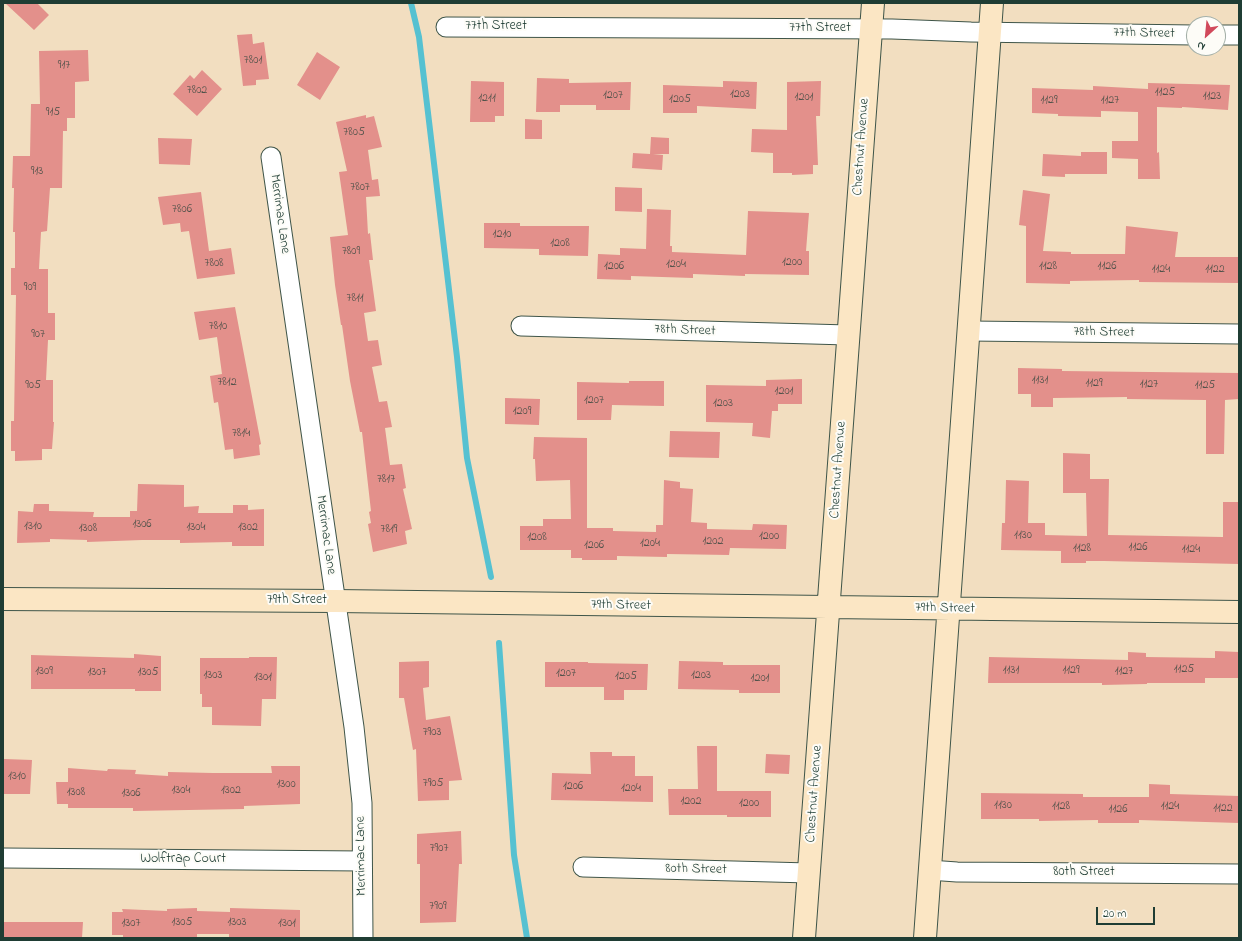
<!DOCTYPE html>
<html>
<head>
<meta charset="utf-8">
<style>
  body { margin:0 }
  #map { position:relative; width:1242px; height:941px; overflow:hidden; background:#f2dec0; font-family:"Indie Flower",sans-serif }
  canvas { display:block }
  .frame { position:absolute; inset:0; border:4px solid #1f3d34; pointer-events:none }
  .north { position:absolute; left:1186px; top:16px; width:40px; height:40px; box-sizing:border-box; background:#fdfcf7; border:1px solid #a4b0a9; border-radius:50%; rotate:207deg; font-size:11px; font-weight:700; line-height:16px; text-align:center; color:#1f3d34 }
  .north::after { content:''; display:block; margin:auto; width:14px; height:18px; background:#d1495b; clip-path:polygon(50% 0,100% 100%,50% 72%,0 100%) }
  .scale { position:absolute; left:1096px; top:907px; width:59px; height:18px; box-sizing:border-box; border:2px solid #1f3d34; border-top:0; padding-left:5px; font-size:12px; line-height:14px; white-space:nowrap; color:#1f3d34; -webkit-text-stroke:3px #fdfcf7; paint-order:stroke }
</style>
</head>
<body>
<div id="map">
<canvas width="1242" height="941"></canvas>
<div class="frame"></div>
<div class="north">N</div>
<div class="scale">20 m</div>
</div>
<script>
const ctx = document.querySelector('canvas').getContext('2d');
ctx.lineJoin = 'round';
const poly = rows => new Path2D(rows.map(r => 'M' + r).join(''));
function stroke(path, color, width, dash) { ctx.strokeStyle = color; ctx.lineWidth = width; ctx.lineCap = dash ? 'butt' : 'round'; ctx.setLineDash(dash || []); ctx.stroke(path); }
function fillPath(path, color) { ctx.fillStyle = color; ctx.fill(path, 'evenodd'); }
function drawText(font, color, halo, rows, align = 'center') {
  ctx.font = font + ' "Indie Flower",sans-serif'; ctx.lineWidth = 4; ctx.setLineDash([]); ctx.textBaseline = 'middle'; ctx.strokeStyle = halo; ctx.fillStyle = color; for (const [text, x, y, turn = 0] of rows) {
    ctx.save(); ctx.translate(x, y); ctx.rotate((+turn || 0) * Math.PI / 180); ctx.textAlign = isNaN(turn) ? turn : align; if (halo) ctx.strokeText(text, 0, 0); ctx.fillText(text, 0, 0); ctx.restore();
  }
}
stroke(poly([
  [411,3,419,37,457,357,467,458,491,577],
  [499,643,514,855,527,938]
]), '#56c1d1', 6);
fillPath(poly([
  [5,3,37,3,49,15,34,30],
  [252,34,253,44,264,42,269,79,256,80,256,85,243,86,237,35],
  [88,50,89,81,75,82,75,118,67,118,67,131,63,131,62,188,50,188,47,231,41,232,39,269,48,269,48,313,55,313,55,340,48,340,46,380,53,380,53,422,54,422,52,449,42,449,42,460,15,461,15,451,11,451,11,421,14,421,16,295,11,295,11,268,15,268,15,232,13,232,14,188,12,188,13,156,30,156,31,104,40,104,39,51],
  [317,52,340,67,320,100,297,85],
  [202,70,222,89,197,116,173,94,190,75,194,79],
  [537,78,569,79,569,83,631,82,630,110,596,110,596,105,560,105,560,112,536,112],
  [471,81,504,82,504,116,495,116,495,122,470,122],
  [723,81,757,82,756,109,697,106,697,113,663,113,663,85,723,87],
  [821,81,820,116,816,116,818,165,813,165,813,174,792,175,792,173,773,173,773,153,751,152,752,129,787,130,787,82],
  [1148,83,1230,85,1228,110,1182,107,1182,108,1157,107,1157,153,1159,152,1160,179,1138,179,1138,159,1112,158,1112,141,1138,141,1138,112,1101,111,1101,117,1058,116,1058,114,1032,113,1032,88,1093,90,1093,86,1148,89],
  [366,115,366,118,374,116,382,147,368,150,372,180,378,179,380,196,366,197,368,234,370,233,373,260,369,260,376,311,364,313,368,341,378,340,382,365,372,367,379,402,387,401,392,427,385,428,390,465,402,464,406,488,403,489,412,529,405,531,407,544,373,552,368,524,371,523,369,512,371,511,362,432,360,432,350,381,342,325,341,325,335,285,330,237,348,235,339,172,347,171,336,122],
  [525,119,542,120,542,139,525,139],
  [651,137,669,138,669,154,653,154,663,155,662,170,632,168,633,153,650,154],
  [158,138,192,139,190,165,159,164],
  [1081,152,1107,152,1107,174,1065,174,1065,177,1042,176,1043,154,1081,156],
  [615,187,642,188,642,212,615,211],
  [1023,190,1050,194,1043,251,1071,252,1071,254,1125,254,1126,226,1178,232,1175,257,1238,257,1238,283,1139,282,1139,280,1070,281,1070,284,1026,283,1026,226,1019,225],
  [201,192,209,251,231,248,235,274,197,279,189,231,181,232,180,223,163,225,158,197],
  [647,209,671,210,670,246,672,246,672,252,746,255,748,211,809,213,806,251,809,251,809,275,745,274,745,276,693,274,693,278,631,276,631,280,597,279,598,254,620,255,620,248,646,249],
  [484,223,520,223,520,226,589,226,588,256,539,255,539,249,484,248],
  [235,307,261,444,259,445,260,455,234,459,233,449,225,450,218,402,214,403,210,376,222,374,217,337,199,340,194,312],
  [1018,368,1062,369,1062,371,1239,373,1239,399,1225,400,1224,454,1206,454,1206,400,1127,399,1127,397,1053,398,1053,407,1031,407,1031,394,1018,394],
  [802,379,802,404,778,404,778,411,772,411,770,438,752,436,753,423,706,422,706,385,766,386,766,380],
  [629,381,664,381,664,406,612,405,611,420,577,420,577,382,629,383],
  [505,398,540,399,539,425,505,424],
  [670,431,720,432,719,458,669,457],
  [534,437,587,438,587,528,613,528,613,531,656,532,656,525,663,525,664,480,680,482,680,488,693,489,691,522,707,523,707,529,752,530,753,524,787,525,786,549,730,548,729,555,667,554,667,557,617,556,617,560,582,560,582,558,571,558,571,550,520,550,520,526,543,526,543,519,571,519,570,480,536,481,535,459,533,459],
  [1063,453,1090,454,1090,479,1109,479,1108,535,1223,537,1223,502,1239,502,1239,564,1104,561,1086,561,1086,563,1061,563,1061,551,1001,550,1002,523,1005,523,1006,480,1029,481,1028,523,1045,523,1045,535,1087,536,1086,493,1063,493],
  [138,484,184,485,184,507,199,506,198,513,233,513,233,505,248,505,248,510,264,509,264,546,232,546,232,542,180,543,180,540,142,540,87,542,87,540,50,539,50,542,17,543,18,511,33,512,34,504,49,504,49,511,94,512,93,517,130,517,130,511,137,511],
  [1215,651,1239,652,1239,678,1205,678,1205,683,1147,683,1147,684,1102,685,1102,683,988,683,989,657,1128,660,1128,652,1146,653,1146,657,1215,658],
  [134,654,161,656,161,691,135,691,135,689,31,689,31,655,134,658],
  [249,657,277,657,276,699,262,699,261,726,212,725,212,707,202,707,202,694,200,694,200,658,249,658],
  [429,661,429,687,423,688,426,720,450,716,462,780,449,781,449,800,418,801,416,749,413,750,404,698,399,698,399,662],
  [679,661,723,662,723,665,780,665,780,693,739,693,739,690,678,689],
  [545,662,588,662,588,663,648,664,647,690,624,690,624,700,604,700,604,687,545,687],
  [697,746,717,746,717,791,771,791,771,817,727,817,727,815,669,815,668,789,698,789],
  [590,752,612,752,612,756,635,756,635,776,653,776,653,802,551,800,552,773,591,774],
  [766,754,790,755,789,774,765,773],
  [4,759,32,760,30,794,3,794],
  [271,766,300,766,300,804,244,806,244,809,133,811,133,808,68,808,68,804,57,804,56,782,68,782,68,768,107,771,108,769,136,770,135,774,168,776,168,772,213,773,272,773],
  [1149,784,1170,785,1170,794,1239,796,1239,823,1139,820,1139,823,1098,823,1098,820,1039,821,1039,819,981,819,981,793,1083,794,1083,797,1149,797],
  [461,831,462,864,459,864,456,922,420,923,420,864,417,864,417,834],
  [197,908,197,911,230,912,230,908,300,910,300,938,229,938,229,934,197,934,197,938,123,938,123,935,112,935,112,912,123,912,122,909,167,911,167,909],
  [3,922,83,922,82,938,3,938]
]), '#e3908b');
const street = poly([
  [446,27,892,29,971,32,1194,35],
  [1218,35,1239,35],
  [271,157,354,727,362,803,363,938],
  [521,326,848,335],
  [969,331,1239,334],
  [3,858,362,861],
  [583,867,809,873],
  [929,870,957,872,1239,874]
]);
const secondary = poly([
  [3,599,335,601,1239,612],
  [804,938,873,3],
  [925,938,992,3]
]);
stroke(street, '#3f5549', 21);
stroke(secondary, '#3f5549', 24);
stroke(street, '#fff', 19);
stroke(secondary, '#fbe6c4', 22);
drawText('12px', '#50524a', null, [
  ["7801",253,61],
  ["917",64,66],
  ["7802",197,91],
  ["1125",1165,93],
  ["1203",740,95],
  ["1207",613,96],
  ["1123",1212,97],
  ["1201",804,98],
  ["1211",487,99],
  ["1205",680,100],
  ["1129",1049,101],
  ["1127",1110,101],
  ["915",53,113],
  ["7805",354,133],
  ["913",37,172],
  ["7807",360,188],
  ["7806",182,210],
  ["1210",502,235],
  ["1208",560,244],
  ["7809",351,252],
  ["1200",792,263],
  ["7808",214,264],
  ["1204",676,265],
  ["1206",614,267],
  ["1128",1048,267],
  ["1126",1107,267],
  ["1124",1161,270],
  ["1122",1215,270],
  ["909",30,288],
  ["7811",355,299],
  ["7810",218,327],
  ["907",38,335],
  ["1131",1040,381],
  ["7812",227,383],
  ["1129",1094,384],
  ["1127",1149,385],
  ["905",33,386],
  ["1125",1205,386],
  ["1201",784,392],
  ["1207",594,401],
  ["1203",723,404],
  ["1209",522,412],
  ["7814",241,434],
  ["7817",386,480],
  ["1306",142,525],
  ["1310",33,527],
  ["1304",196,528],
  ["1302",248,528],
  ["1308",88,529],
  ["7819",389,530],
  ["1130",1023,536],
  ["1200",769,537],
  ["1208",537,538],
  ["1202",713,542],
  ["1204",650,544],
  ["1206",594,546],
  ["1126",1138,548],
  ["1128",1082,549],
  ["1124",1191,550],
  ["1125",1184,670],
  ["1131",1011,671],
  ["1129",1071,671],
  ["1309",44,672],
  ["1127",1124,672],
  ["1307",97,673],
  ["1305",148,673],
  ["1207",566,674],
  ["1303",213,676],
  ["1203",701,676],
  ["1205",626,677],
  ["1301",263,678],
  ["1201",760,679],
  ["7903",432,733],
  ["1310",17,777],
  ["7905",433,784],
  ["1300",286,785],
  ["1206",573,787],
  ["1204",631,789],
  ["1304",181,791],
  ["1302",231,791],
  ["1308",76,793],
  ["1306",131,794],
  ["1202",691,802],
  ["1200",749,804],
  ["1130",1003,806],
  ["1128",1061,807],
  ["1124",1170,807],
  ["1122",1223,809],
  ["1126",1118,810],
  ["7907",439,849],
  ["7909",438,907],
  ["1305",182,923],
  ["1303",237,923],
  ["1307",131,924],
  ["1301",287,924]
]);
drawText('14px', '#1f3d34', '#fdfcf7', [
  ["77th Street",496,27],
  ["77th Street",820,29],
  ["77th Street",1144,34,1],
  ["Chestnut Avenue",862,147,-86],
  ["Merrimac Lane",279,214,82],
  ["78th Street",685,331,2],
  ["78th Street",1104,333,1],
  ["Chestnut Avenue",839,470,-86],
  ["Merrimac Lane",325,535,82],
  ["79th Street",297,601],
  ["79th Street",621,606,1],
  ["79th Street",945,609,1],
  ["Chestnut Avenue",815,794,-86],
  ["Merrimac Lane",362,856,-91],
  ["Wolftrap Court",183,860],
  ["80th Street",696,870,1],
  ["80th Street",1084,873]
]);
</script>
</body>
</html>
